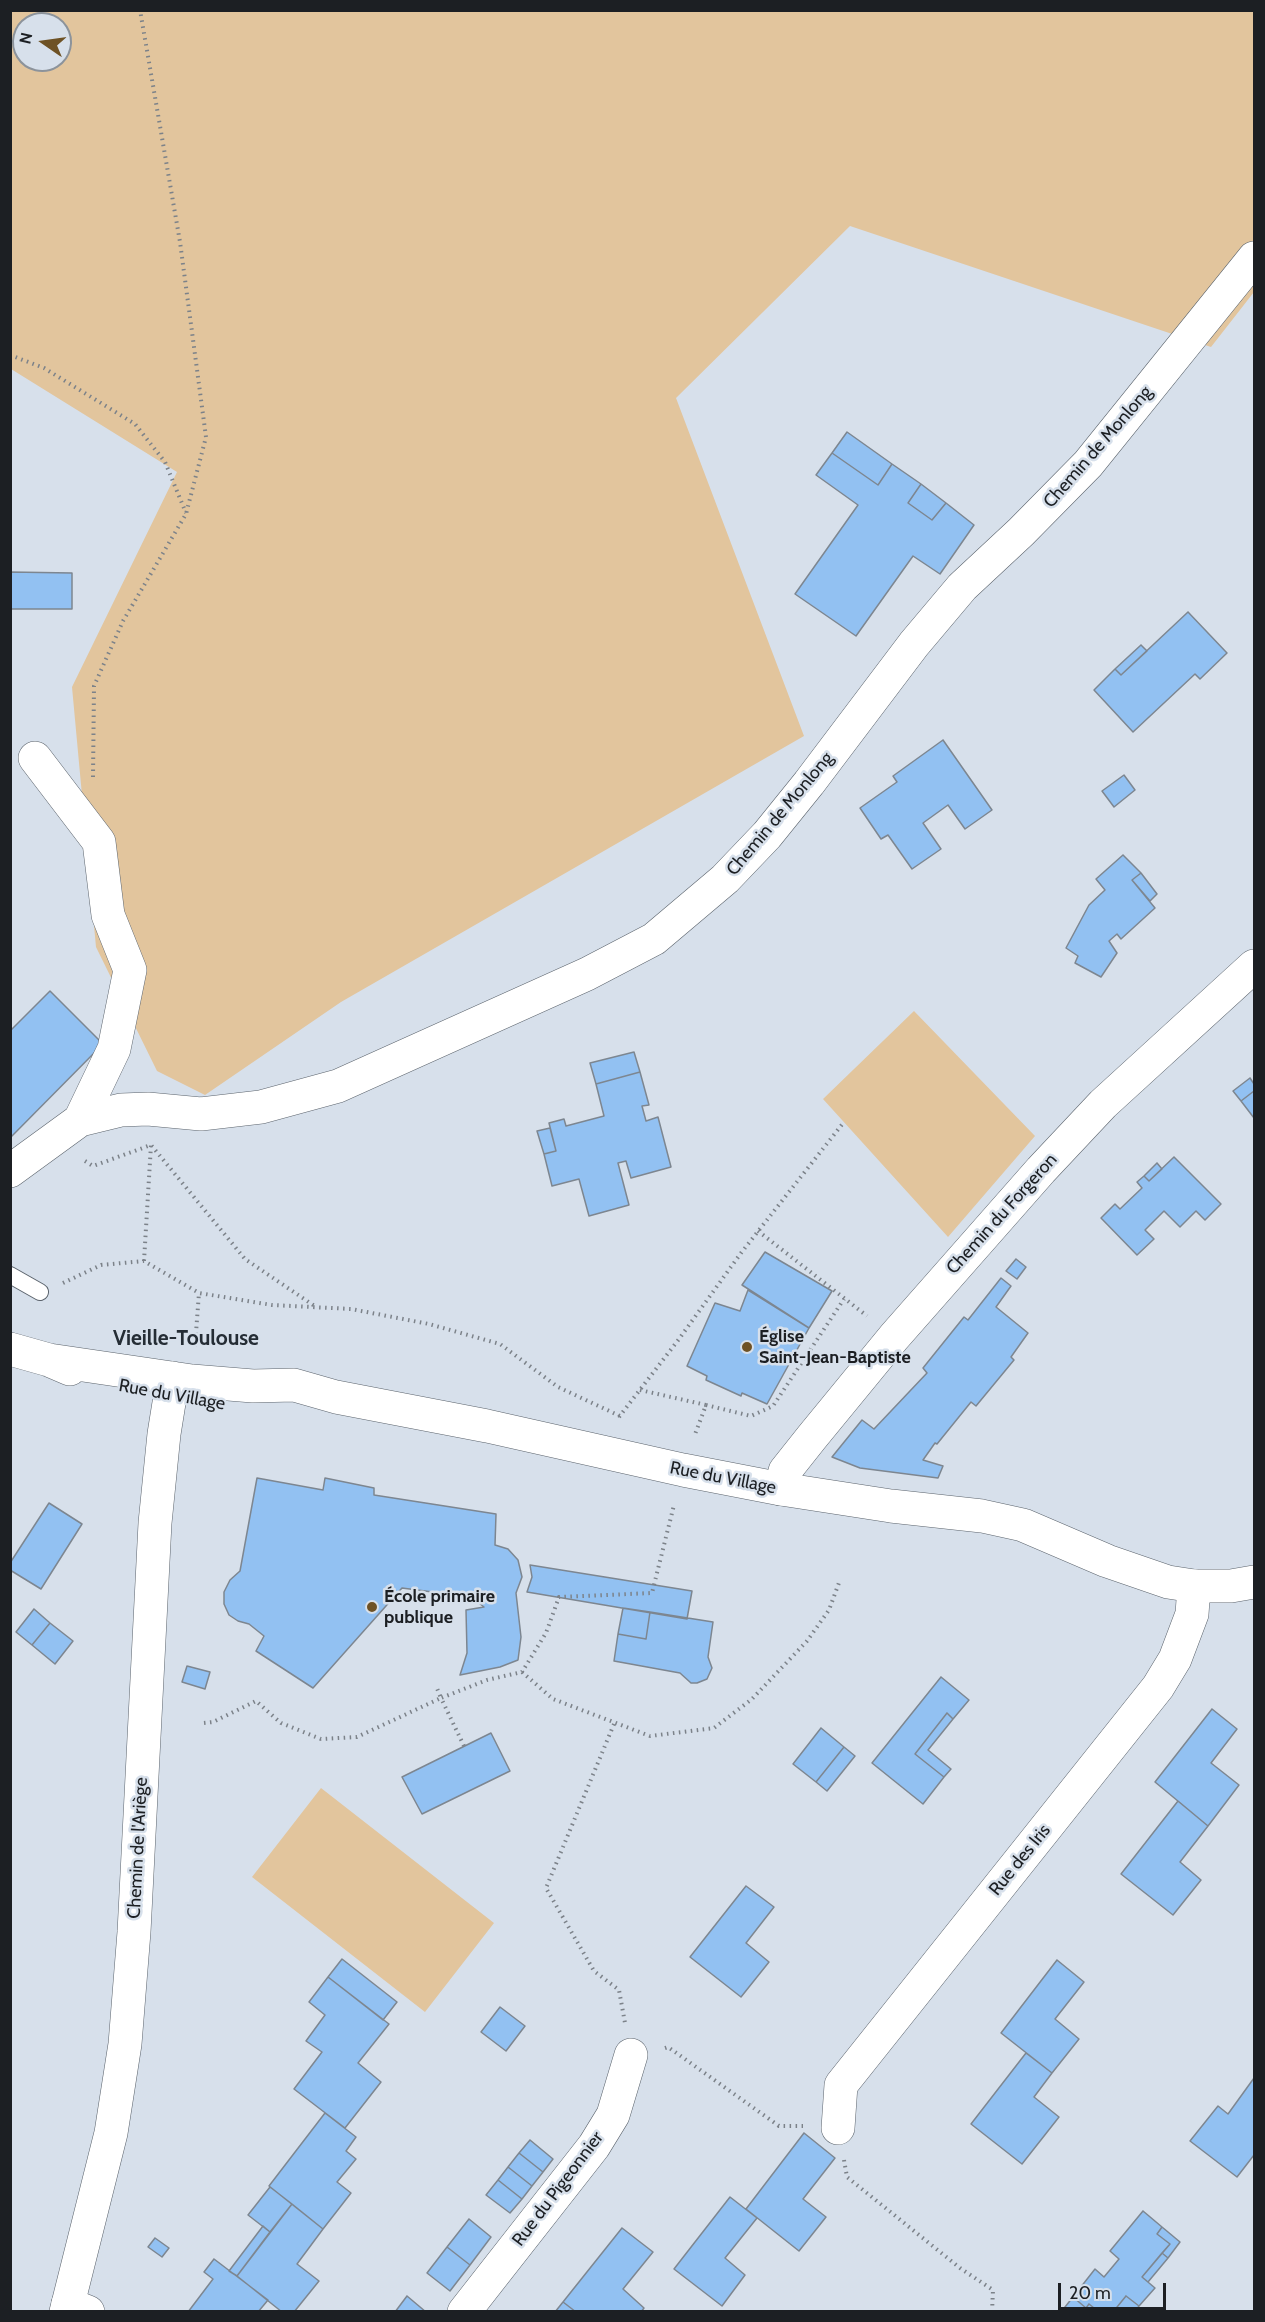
<!DOCTYPE html>
<html>
<head>
<meta charset="utf-8">
<style>
  body { margin:0 }
  #map { position:relative; width:1265px; height:2322px; overflow:hidden; background:#d7e0eb; font-family:Cabin,sans-serif }
  canvas { display:block }
  .frame { position:absolute; inset:0; border:12px solid #1c1f23; pointer-events:none }
  .north { position:absolute; left:12px; top:12px; width:60px; height:60px; box-sizing:border-box; background:#d7e0eb; border:2px solid #8c939b; border-radius:50%; rotate:283deg; font-size:16px; font-weight:700; line-height:24px; text-align:center; color:#1c1f23 }
  .north::after { content:''; display:block; margin:auto; width:21px; height:27px; background:#6e5225; clip-path:polygon(50% 0,100% 100%,50% 72%,0 100%) }
  .scale { position:absolute; left:1058px; top:2283px; width:108px; height:27px; box-sizing:border-box; border:3px solid #1c1f23; border-top:0; padding-left:8px; font-size:18px; line-height:21px; white-space:nowrap; color:#1c1f23; -webkit-text-stroke:4px #d7e0eb; paint-order:stroke }
</style>
</head>
<body>
<div id="map">
<canvas width="1265" height="2322"></canvas>
<div class="frame"></div>
<div class="north">N</div>
<div class="scale">20 m</div>
</div>
<script>
const ctx = document.querySelector('canvas').getContext('2d');
ctx.lineJoin = 'round';
function fillPath(path, color) { ctx.fillStyle = color; ctx.fill(path, 'evenodd'); }
const poly = rows => new Path2D(rows.map(r => 'M' + r).join(''));
function stroke(path, color, width, dash) { ctx.strokeStyle = color; ctx.lineWidth = width; ctx.lineCap = dash ? 'butt' : 'round'; ctx.setLineDash(dash || []); ctx.stroke(path); }
function drawText(font, color, halo, rows, align = 'center') {
  ctx.font = font + ' Cabin,sans-serif'; ctx.lineWidth = 5; ctx.setLineDash([]); ctx.textBaseline = 'middle'; ctx.strokeStyle = halo; ctx.fillStyle = color; for (const [text, x, y, turn = 0] of rows) {
    ctx.save(); ctx.translate(x, y); ctx.rotate((+turn || 0) * Math.PI / 180); ctx.textAlign = isNaN(turn) ? turn : align; if (halo) ctx.strokeText(text, 0, 0); ctx.fillText(text, 0, 0); ctx.restore();
  }
}
fillPath(poly([
  [10,11,1254,11,1254,292,1211,347,850,226,676,398,804,736,341,1002,205,1095,157,1071,96,947,72,687,177,472,11,369],
  [24,24,60,24,60,60,24,60],
  [914,1011,1035,1136,948,1237,823,1099],
  [321,1788,494,1923,425,2012,252,1877]
]), '#e2c59d');
const building = poly([
  [847,432,892,464,878,485,832,453,847,432],
  [832,453,878,485,892,464,921,484,908,503,932,520,946,503,974,525,940,574,913,556,856,636,795,594,858,505,816,475,832,453],
  [921,484,946,503,932,520,908,503,921,484],
  [10,572,72,573,72,609,10,609,10,572],
  [1188,612,1227,653,1200,679,1195,674,1133,732,1094,690,1115,669,1121,675,1188,612],
  [1141,645,1147,651,1121,675,1115,669,1141,645],
  [943,740,992,810,965,829,948,805,923,823,941,849,912,869,888,835,881,839,860,808,897,782,893,776,943,740],
  [1124,775,1135,790,1114,807,1102,791,1124,775],
  [1123,855,1141,873,1132,880,1155,908,1121,939,1117,934,1109,941,1117,953,1101,977,1075,963,1078,956,1066,948,1089,905,1105,890,1096,879,1123,855],
  [1141,873,1157,894,1150,901,1132,880,1141,873],
  [50,991,103,1044,10,1138,10,1031,50,991],
  [634,1052,640,1072,596,1084,590,1063,634,1052],
  [640,1072,649,1105,642,1106,646,1121,658,1117,671,1167,631,1178,626,1161,618,1163,629,1205,589,1216,579,1179,552,1186,544,1154,556,1151,549,1123,564,1119,566,1126,604,1116,596,1084,640,1072],
  [1250,1078,1254,1084,1254,1091,1241,1101,1233,1091,1250,1078],
  [1254,1091,1254,1118,1241,1101,1254,1091],
  [550,1128,556,1151,544,1154,537,1131,550,1128],
  [1174,1157,1221,1204,1205,1220,1196,1211,1180,1227,1164,1211,1145,1230,1154,1239,1137,1255,1101,1218,1115,1204,1120,1209,1142,1188,1137,1182,1144,1176,1149,1181,1174,1157],
  [1157,1163,1162,1169,1149,1181,1144,1176,1157,1163],
  [765,1252,832,1291,809,1328,742,1285,765,1252],
  [1016,1259,1026,1267,1017,1279,1006,1271,1016,1259],
  [1001,1278,1011,1286,996,1307,1028,1333,1011,1357,1014,1360,976,1406,971,1402,937,1444,935,1443,923,1460,943,1466,938,1478,860,1468,832,1457,862,1420,874,1429,927,1373,923,1368,964,1317,968,1320,1001,1278],
  [748,1290,809,1328,767,1404,742,1393,741,1396,706,1380,707,1376,687,1366,715,1303,740,1311,748,1290],
  [257,1478,323,1490,325,1478,374,1488,374,1495,496,1514,495,1545,508,1549,518,1560,522,1577,516,1593,521,1637,518,1660,500,1667,460,1675,467,1653,466,1610,484,1607,471,1597,402,1588,313,1688,256,1651,264,1636,249,1624,238,1621,229,1615,224,1604,224,1592,230,1580,240,1571,257,1478],
  [49,1503,82,1524,41,1589,10,1570,10,1563,49,1503],
  [530,1565,692,1591,687,1619,527,1592,532,1577,530,1565],
  [623,1608,650,1612,646,1639,618,1634,623,1608],
  [34,1609,50,1623,32,1645,16,1632,34,1609],
  [650,1612,713,1622,708,1657,712,1668,707,1679,697,1683,691,1683,680,1673,614,1661,618,1634,646,1639,650,1612],
  [50,1623,73,1641,55,1664,32,1645,50,1623],
  [187,1666,210,1672,205,1689,182,1682,187,1666],
  [941,1677,969,1700,953,1719,947,1713,915,1754,944,1777,923,1804,872,1763,941,1677],
  [1212,1709,1237,1729,1211,1763,1239,1785,1208,1826,1155,1782,1212,1709],
  [947,1713,953,1719,928,1750,951,1769,944,1777,915,1754,947,1713],
  [821,1728,844,1747,816,1782,793,1764,821,1728],
  [491,1733,510,1771,422,1814,402,1777,491,1733],
  [844,1747,855,1756,827,1791,816,1782,844,1747],
  [1178,1801,1208,1826,1180,1862,1201,1880,1173,1915,1121,1874,1178,1801],
  [746,1886,774,1907,746,1943,769,1962,741,1997,690,1957,746,1886],
  [342,1959,397,2002,383,2020,328,1977,342,1959],
  [1057,1960,1084,1982,1055,2019,1079,2039,1052,2073,1001,2033,1057,1960],
  [328,1977,389,2024,358,2063,381,2082,345,2128,294,2089,322,2052,306,2041,325,2015,309,2002,328,1977],
  [500,2007,525,2026,506,2051,481,2032,500,2007],
  [1026,2053,1052,2073,1034,2097,1059,2117,1022,2164,971,2124,1026,2053],
  [1254,2078,1254,2155,1237,2177,1190,2141,1218,2106,1228,2114,1254,2078],
  [325,2113,356,2137,346,2151,356,2159,337,2182,351,2193,323,2229,269,2186,325,2113],
  [804,2133,835,2158,803,2199,826,2217,799,2251,746,2209,804,2133],
  [530,2140,553,2159,543,2172,519,2153,530,2140],
  [519,2153,543,2172,532,2186,508,2167,519,2153],
  [508,2167,532,2186,522,2199,498,2180,508,2167],
  [498,2180,522,2199,510,2213,486,2195,498,2180],
  [270,2187,292,2204,270,2232,248,2215,270,2187],
  [730,2197,757,2218,725,2258,745,2275,722,2306,674,2269,730,2197],
  [292,2204,323,2229,297,2264,319,2281,294,2312,282,2312,237,2276,292,2204],
  [1143,2211,1162,2227,1157,2234,1170,2244,1142,2277,1155,2288,1139,2306,1126,2296,1113,2312,1099,2312,1089,2304,1086,2308,1073,2297,1095,2269,1104,2277,1119,2259,1110,2251,1143,2211],
  [469,2219,491,2237,470,2265,447,2247,469,2219],
  [263,2226,270,2232,237,2276,229,2271,263,2226],
  [1162,2227,1180,2242,1168,2258,1162,2253,1170,2244,1157,2234,1162,2227],
  [622,2228,653,2252,623,2289,644,2308,641,2312,576,2312,563,2302,622,2228],
  [155,2238,169,2248,162,2257,148,2247,155,2238],
  [447,2247,470,2265,450,2291,427,2273,447,2247],
  [1162,2253,1168,2258,1148,2282,1142,2277,1162,2253],
  [214,2259,268,2300,258,2312,188,2312,213,2279,204,2272,214,2259],
  [407,2296,426,2312,395,2312,407,2296],
  [1126,2296,1139,2306,1135,2312,1113,2312,1126,2296],
  [1073,2297,1086,2308,1089,2304,1099,2312,1061,2312,1073,2297],
  [563,2302,576,2312,555,2312,563,2302]
]);
fillPath(building, '#92c1f2');
stroke(building, '#7d8690', 1.5);
const lane = poly([
  [10,1275,40,1292]
]);
const street = poly([
  [35,758,99,842,108,915,130,970,114,1049,80,1120],
  [10,1171,80,1120,121,1110,148,1109,201,1114,261,1107,338,1086,587,974,654,939,725,879,767,835,809,783,914,644,962,587,1021,532,1088,464,1254,258],
  [781,1489,785,1471,812,1437,894,1337,1041,1170,1103,1104,1254,966],
  [838,2128,841,2085,1158,1687,1175,1659,1192,1614,1194,1586],
  [68,2304,88,2312],
  [464,2312,594,2146,613,2115,631,2055]
]);
const secondary = poly([
  [10,1349,49,1360,70,1369],
  [49,1360,192,1381,253,1386,294,1385,336,1397,487,1426,683,1470,781,1489,891,1506,982,1516,1023,1525,1107,1561,1168,1582,1194,1586,1231,1586,1254,1582],
  [66,2312,111,2133,125,2044,134,1932,155,1523,164,1434,173,1378]
]);
stroke(lane, '#5b636c', 18);
stroke(street, '#5b636c', 34);
stroke(secondary, '#5b636c', 34);
stroke(poly([
  [10,355,44,368,135,424,165,462,186,513],
  [93,777,94,686,123,621,186,514,206,437,180,242,140,10],
  [85,1161,93,1166,151,1145,245,1259,316,1307],
  [758,1231,867,1316],
  [144,1261,151,1145],
  [63,1283,101,1265,144,1261,199,1293,272,1305,351,1309,429,1324,500,1344,558,1387,620,1416],
  [195,1346,199,1293],
  [640,1390,706,1405,694,1437],
  [706,1405,751,1416,773,1406,844,1299],
  [619,1417,679,1339,741,1253,844,1122],
  [522,1672,553,1699,650,1736,714,1728,752,1699,807,1641,829,1610,840,1580],
  [204,1723,213,1722,256,1701,281,1723,321,1739,357,1737,441,1698,436,1686],
  [614,1724,546,1888,594,1971,619,1990,625,2023],
  [464,1746,441,1698,487,1680,522,1672,546,1633,559,1597,652,1593,674,1505],
  [665,2048,668,2047,779,2126,803,2126],
  [844,2160,847,2177,960,2268,993,2290,992,2312]
]), '#7c8289', 4, [1.5, 4.5]);
stroke(lane, '#fff', 16);
stroke(street, '#fff', 33);
stroke(secondary, '#fff', 33);
for (const [x, y, r, color] of [
  [747,1347,6,"#6e5225"],
  [372,1607,6,"#6e5225"]
]) { const dot = new Path2D(); dot.arc(x, y, r, 0, 2 * Math.PI); ctx.fillStyle = color; ctx.fill(dot); stroke(dot, '#d7e0eb', 2); }
drawText('18px', '#1c1f23', '#d7e0eb', [
  ["Chemin de Monlong",1098,447,-49],
  ["Chemin de Monlong",780,814,-50],
  ["Chemin du Forgeron",1002,1214,-48],
  ["Rue du Village",172,1395,10],
  ["Rue du Village",723,1478,11],
  ["Chemin de l'Ariège",138,1848,-87],
  ["Rue des Iris",1020,1860,-51],
  ["Rue du Pigeonnier",558,2189,-53]
]);
drawText('bold 18px', '#1c1f23', '#d7e0eb', [
  ["Église",759,1337],
  ["Saint-Jean-Baptiste",759,1358],
  ["École primaire",384,1597],
  ["publique",384,1618]
], 'left');
drawText('bold 21px', '#252d35', '#d7e0eb', [
  ["Vieille-Toulouse",186,1339]
]);
</script>
</body>
</html>
